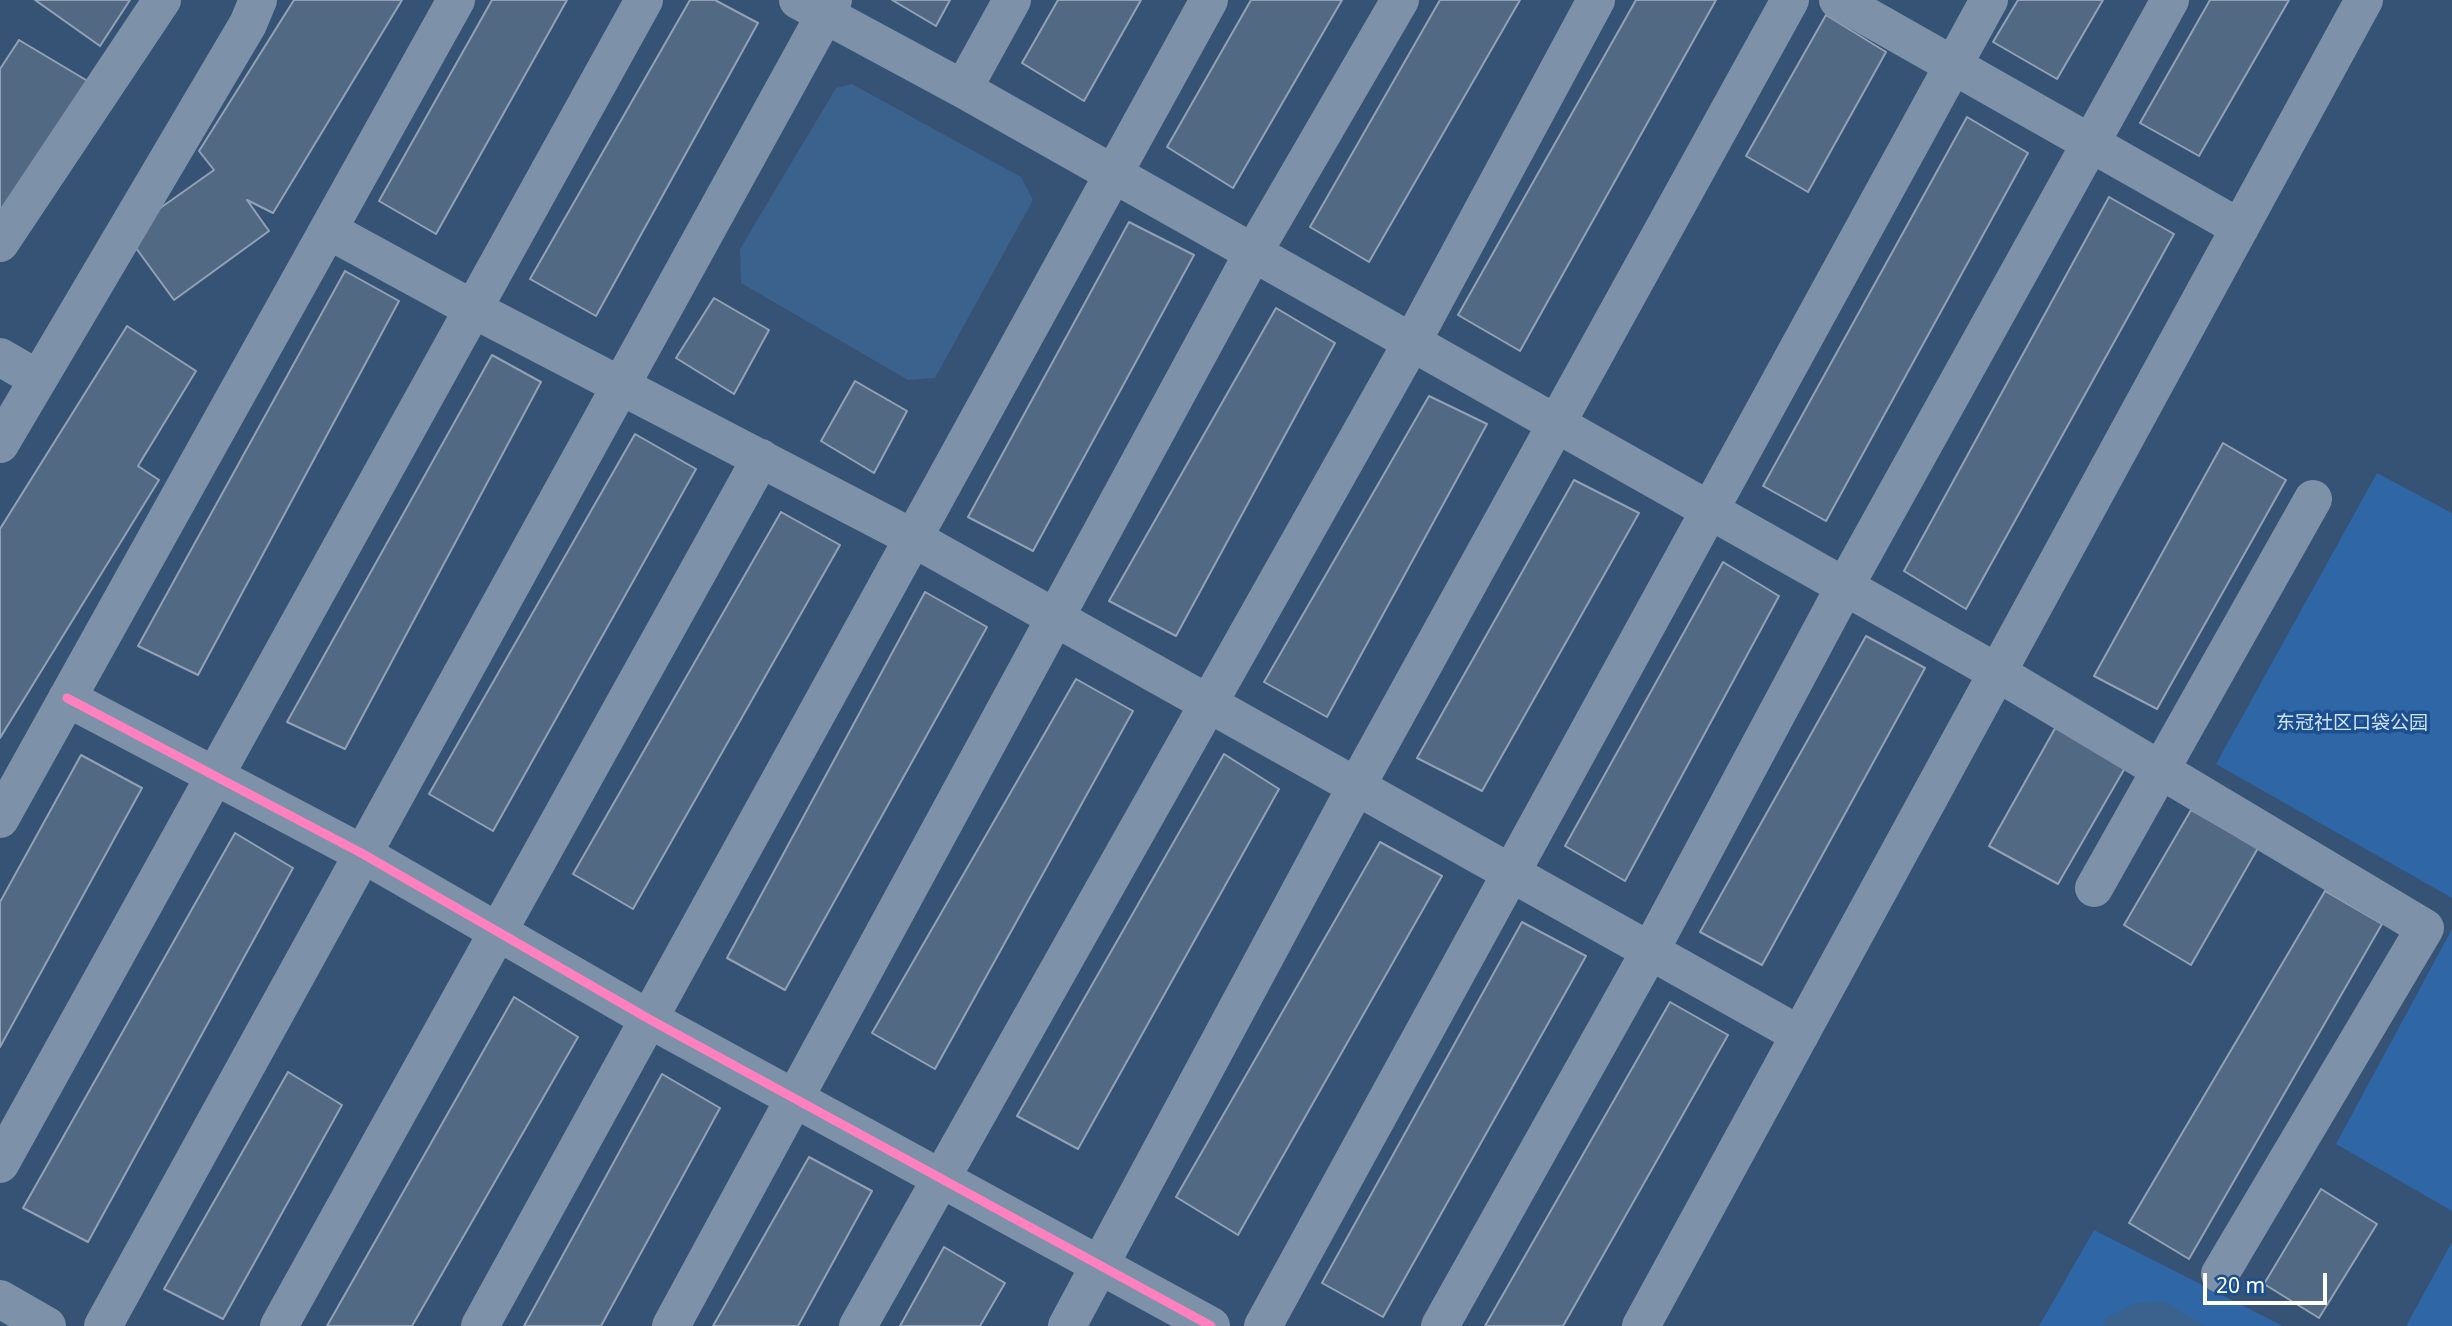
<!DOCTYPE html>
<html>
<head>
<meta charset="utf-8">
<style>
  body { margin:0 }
  #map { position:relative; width:2452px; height:1326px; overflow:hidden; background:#365274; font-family:"Noto Sans",sans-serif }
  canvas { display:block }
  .scale { position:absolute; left:2203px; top:1273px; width:124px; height:32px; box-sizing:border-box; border:4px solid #fff; border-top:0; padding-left:9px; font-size:21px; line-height:24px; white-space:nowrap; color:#fff; -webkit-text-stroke:5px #1b4f8f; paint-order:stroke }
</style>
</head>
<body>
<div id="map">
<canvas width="2452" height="1326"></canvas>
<div class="scale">20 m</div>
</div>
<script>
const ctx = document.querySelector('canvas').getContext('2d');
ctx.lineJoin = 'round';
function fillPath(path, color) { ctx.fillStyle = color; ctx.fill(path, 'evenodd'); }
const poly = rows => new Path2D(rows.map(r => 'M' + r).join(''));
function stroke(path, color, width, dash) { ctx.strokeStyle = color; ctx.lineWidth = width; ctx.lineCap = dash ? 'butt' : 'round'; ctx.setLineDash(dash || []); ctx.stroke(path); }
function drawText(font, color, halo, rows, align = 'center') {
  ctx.font = font + ' "Noto Sans","Noto Sans SC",sans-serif'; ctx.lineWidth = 7; ctx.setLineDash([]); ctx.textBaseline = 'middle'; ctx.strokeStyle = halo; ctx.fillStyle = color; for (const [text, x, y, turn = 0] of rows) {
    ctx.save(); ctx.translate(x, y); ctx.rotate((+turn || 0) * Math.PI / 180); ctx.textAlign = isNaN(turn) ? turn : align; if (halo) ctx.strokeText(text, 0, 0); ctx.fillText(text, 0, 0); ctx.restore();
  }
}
fillPath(poly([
  [2377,473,2452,513,2452,898,2216,764],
  [2452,929,2452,1211,2336,1144],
  [2094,1230,2283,1326,2039,1326],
  [2452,1242,2452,1326,2406,1326]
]), '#2f66a5');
fillPath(poly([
  [852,84,1021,177,1033,200,935,378,908,380,741,283,740,249,836,88],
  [2163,1301,2205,1326,2105,1326,2104,1319,2134,1304]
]), '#3b618d');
const building = poly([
  [35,0,130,0,100,46,35,0],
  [294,0,402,0,273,213,247,200,269,231,174,300,125,233,214,170,199,151,294,0],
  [492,0,567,0,436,234,379,201,492,0],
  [690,0,715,0,758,23,596,316,530,279,690,0],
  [892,0,950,0,936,26,892,0],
  [1058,0,1141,0,1084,101,1022,63,1058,0],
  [1251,0,1342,0,1233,188,1167,147,1251,0],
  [1440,0,1520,0,1369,262,1310,227,1440,0],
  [1636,0,1716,0,1520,351,1458,315,1636,0],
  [2018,0,2103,0,2057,79,1993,42,2018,0],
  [2210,0,2289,0,2199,156,2140,123,2210,0],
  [1826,15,1886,52,1808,192,1746,156,1826,15],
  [19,40,91,83,0,223,0,69,19,40],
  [1967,117,2028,153,1826,521,1763,486,1967,117],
  [2109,197,2174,234,1966,609,1904,571,2109,197],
  [1129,222,1194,255,1033,551,968,517,1129,222],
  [345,271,399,301,198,675,138,646,345,271],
  [714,298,769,330,734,394,676,358,714,298],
  [1276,308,1335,343,1176,636,1109,601,1276,308],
  [127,326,196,371,138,466,159,480,0,738,0,529,127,326],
  [492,355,541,382,345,749,287,722,492,355],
  [855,381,907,411,874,473,821,441,855,381],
  [1429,396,1487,424,1327,717,1264,682,1429,396],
  [635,434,696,469,493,831,429,794,635,434],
  [2223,443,2286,480,2157,709,2094,676,2223,443],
  [1574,480,1639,513,1482,791,1417,758,1574,480],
  [781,512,840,545,633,909,573,874,781,512],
  [1723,562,1779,596,1625,881,1565,846,1723,562],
  [925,592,987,627,785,990,727,958,925,592],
  [1866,636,1925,668,1762,965,1700,932,1866,636],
  [1076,679,1133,711,935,1069,872,1033,1076,679],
  [2062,716,2133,754,2058,884,1989,846,2062,716],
  [1224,754,1279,789,1078,1149,1017,1116,1224,754],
  [81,755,142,788,0,1047,0,902,81,755],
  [2191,810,2258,848,2191,965,2124,925,2191,810],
  [235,833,293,868,88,1242,23,1208,235,833],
  [1380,842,1442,876,1238,1235,1176,1197,1380,842],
  [2325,891,2382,924,2189,1259,2129,1223,2325,891],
  [1522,922,1586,956,1383,1317,1322,1283,1522,922],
  [514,997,578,1037,412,1326,327,1326,514,997],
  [1670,1002,1728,1035,1563,1326,1485,1326,1670,1002],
  [288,1072,342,1105,223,1319,164,1289,288,1072],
  [662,1074,720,1108,601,1326,524,1326,662,1074],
  [809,1157,872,1191,798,1326,713,1326,809,1157],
  [2321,1189,2377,1224,2319,1318,2264,1284,2321,1189],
  [944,1247,1005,1283,980,1326,900,1326,944,1247]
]);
fillPath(building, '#526984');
stroke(building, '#92a2b6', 2);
stroke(poly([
  [798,0,963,89,1998,673,2425,928,2220,1274],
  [1838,0,2240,228],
  [963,89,1012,0],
  [328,230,473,309,913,538,1800,1035],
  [0,243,162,0],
  [0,357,38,379],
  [0,444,248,24,258,0],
  [67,698,363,854,649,1019,1211,1326],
  [0,819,456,0],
  [2094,888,2313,499],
  [0,1164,644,0],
  [0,1299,47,1326],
  [103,1326,833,0],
  [279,1326,761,458],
  [480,1326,1209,0],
  [671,1326,1253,253,1400,0],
  [858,1326,1412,342,1596,0],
  [1067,1326,1356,787,1790,0],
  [1263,1326,1989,0],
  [1440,1326,1650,951,1845,586,2170,0],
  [1641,1326,2364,0]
]), '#7d92a8', 38);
stroke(poly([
  [67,698,363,854,649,1019,1211,1326]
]), '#ff80c0', 9);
drawText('19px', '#cfe3fa', '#1b4f8f', [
  ["东冠社区口袋公园",2352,724]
]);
</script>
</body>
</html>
